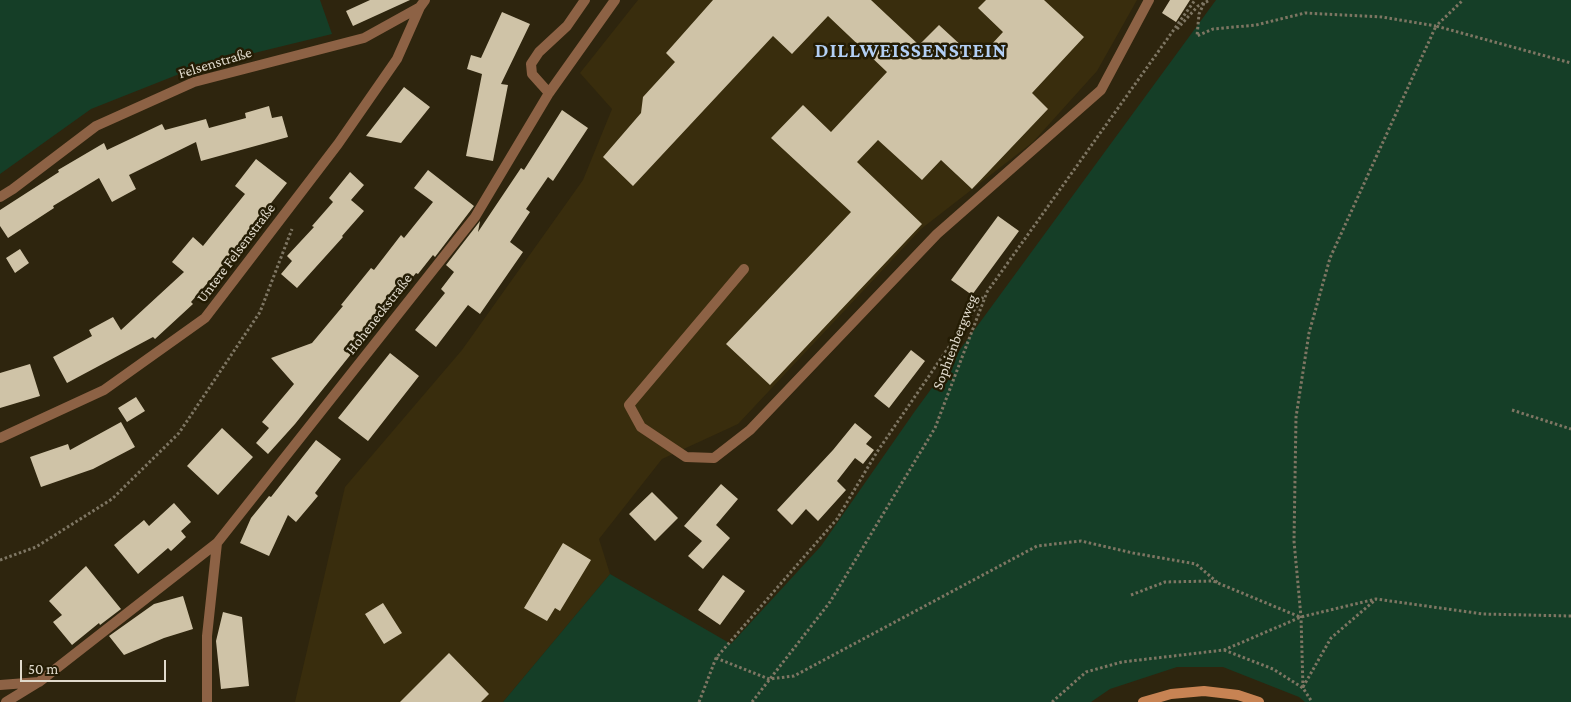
<!DOCTYPE html>
<html>
<head>
<meta charset="utf-8">
<style>
  body { margin:0 }
  #map { position:relative; width:1571px; height:702px; overflow:hidden; background:#2e250e; font-family:"Crimson Pro",serif }
  canvas { display:block }
  .scale { position:absolute; left:20px; top:660px; width:146px; height:22px; box-sizing:border-box; border:2px solid #e0dacc; border-top:0; padding-left:6px; font-size:15px; line-height:18px; white-space:nowrap; color:#e0dacc; -webkit-text-stroke:4px #241c04; paint-order:stroke }
</style>
</head>
<body>
<div id="map">
<canvas width="1571" height="702"></canvas>
<div class="scale">50 m</div>
</div>
<script>
const ctx = document.querySelector('canvas').getContext('2d');
ctx.lineJoin = 'round';
function fillPath(path, color) { ctx.fillStyle = color; ctx.fill(path, 'evenodd'); }
const poly = rows => new Path2D(rows.map(r => 'M' + r).join(''));
function stroke(path, color, width, dash) { ctx.strokeStyle = color; ctx.lineWidth = width; ctx.lineCap = dash ? 'butt' : 'round'; ctx.setLineDash(dash || []); ctx.stroke(path); }
function drawText(font, color, halo, rows, align = 'center') {
  ctx.font = font + ' "Crimson Pro",serif'; ctx.lineWidth = 5; ctx.setLineDash([]); ctx.textBaseline = 'middle'; ctx.strokeStyle = halo; ctx.fillStyle = color; for (const [text, x, y, turn = 0] of rows) {
    ctx.save(); ctx.translate(x, y); ctx.rotate((+turn || 0) * Math.PI / 180); ctx.textAlign = isNaN(turn) ? turn : align; if (halo) ctx.strokeText(text, 0, 0); ctx.fillText(text, 0, 0); ctx.restore();
  }
}
fillPath(poly([
  [638,0,1137,0,1097,71,1033,142,921,229,738,424,662,459,599,539,610,574,503,702,295,702,345,487,462,350,583,180,612,109,580,73]
]), '#392d0d');
fillPath(poly([
  [0,0,320,0,332,34,197,67,91,109,0,174],
  [1216,0,1571,0,1571,702,1305,702,1299,697,1223,667,1177,667,1110,689,1091,702,503,702,610,574,731,644,821,546,915,411]
]), '#153e27');
fillPath(poly([
  [370,0,410,0,353,26,346,11],
  [713,0,871,0,919,45,939,25,977,60,1003,32,978,8,986,0,1044,0,1084,37,1032,93,1048,109,972,189,941,160,922,180,878,140,857,162,922,224,770,385,726,344,851,212,771,138,803,105,831,132,887,72,828,16,792,54,773,36,633,186,603,157,641,113,643,97,675,62,666,53],
  [1170,0,1190,0,1176,22,1162,13],
  [502,12,530,24,501,84,508,85,493,161,466,156,482,74,467,69,471,55,481,58],
  [404,87,430,107,401,143,366,136],
  [269,106,272,118,282,116,288,137,201,161,196,142,129,175,136,189,112,202,99,178,53,206,54,208,8,238,0,226,0,210,59,172,58,170,104,143,107,150,162,124,165,130,206,119,209,128,246,118,245,113],
  [562,110,588,128,553,181,548,177,526,209,530,212,510,242,523,252,480,314,468,305,436,347,415,330,445,293,441,289,454,272,446,265,480,221,478,232,521,168,524,170],
  [256,159,287,183,256,222,259,224,191,302,193,304,155,339,153,337,67,383,53,357,92,336,89,330,113,317,121,330,184,272,172,262,193,237,203,246,245,194,235,186],
  [428,170,474,206,435,257,433,255,418,274,416,273,412,278,295,424,268,454,256,443,269,428,262,422,294,384,271,358,312,343,343,306,341,305,371,268,374,270,401,235,404,238,433,202,414,188],
  [350,172,364,185,351,200,364,211,342,236,343,237,297,288,281,274,292,261,287,256,314,227,312,226,333,202,329,198],
  [998,216,1019,231,972,295,951,280],
  [20,249,29,263,15,273,6,258],
  [911,350,925,361,889,408,874,396],
  [390,353,419,376,368,441,338,418],
  [30,364,40,396,0,408,0,373],
  [136,397,145,411,127,422,118,408],
  [121,422,135,447,93,469,41,487,30,457,68,444,70,450],
  [855,423,872,437,866,444,874,450,863,464,855,458,837,481,846,490,818,521,806,509,792,525,777,510,833,450],
  [222,428,253,457,218,495,187,466],
  [316,440,341,459,315,493,318,496,296,522,288,515,269,556,240,543,251,518,269,496,271,497],
  [721,484,738,499,716,525,730,538,703,569,688,556,702,541,684,526],
  [652,492,678,518,655,541,629,514],
  [174,503,191,522,181,531,186,537,171,551,168,548,138,574,114,545,144,520,149,526],
  [563,543,591,560,560,611,555,608,547,621,524,608],
  [86,566,121,609,100,625,99,623,72,645,53,622,62,615,49,601],
  [723,575,745,591,720,625,698,610],
  [183,596,193,629,164,638,124,655,109,636,154,604],
  [383,603,402,633,384,644,365,614],
  [223,612,242,617,249,686,221,689,216,641],
  [449,653,489,694,481,702,400,702]
]), '#cfc3a7');
stroke(poly([
  [1204,3,1199,14,1197,36,1213,29,1256,25,1305,13,1382,17,1436,26,1463,0],
  [1177,29,1198,6,1210,0],
  [1512,410,1571,429],
  [0,560,36,547,112,499,179,433,260,312,292,229],
  [1131,595,1165,582,1213,581,1300,617],
  [1224,650,1273,669,1303,688,1312,702],
  [716,658,769,679,794,676,1037,546,1081,541,1133,553,1196,564,1218,583],
  [1303,687,1331,638,1374,601],
  [1303,688,1301,617,1294,541,1296,417,1309,333,1330,258,1436,26,1571,63],
  [699,702,716,658,837,519,877,452,983,297],
  [752,702,830,602,935,428,987,292,1195,0],
  [1052,702,1086,672,1122,662,1224,650,1301,617,1376,599,1483,614,1571,616]
]), '#7e7663', 3, [2.5, 2.5]);
stroke(poly([
  [744,269,629,405,641,427,686,457,714,458,750,430,937,234,1101,90,1149,0]
]), '#8d6245', 10);
stroke(poly([
  [585,0,567,26,539,52,531,64,532,74,549,93,615,0],
  [0,197,13,189,96,126,194,82,364,38,420,7,425,0],
  [0,438,104,390,205,318,338,144,397,59,420,7],
  [0,685,39,682,217,543,475,217,549,93],
  [6,702,37,683],
  [207,702,207,636,217,543]
]), '#8d6245', 10);
stroke(poly([
  [1143,702,1171,694,1204,691,1238,695,1259,702]
]), '#c78353', 10);
drawText('15px', '#e0dacc', '#241c04', [
  ["Felsenstraße",215,63,-17],
  ["Untere Felsenstraße",236,253,-53],
  ["Hoheneckstraße",379,314,-52],
  ["Sophienbergweg",955,342,-69]
]);
ctx.letterSpacing = '1px';
drawText('bold 20px', '#b3cff4', '#241c04', [
  ["DILLWEISSENSTEIN",911,51]
]);
ctx.letterSpacing = '0px';
</script>
</body>
</html>
